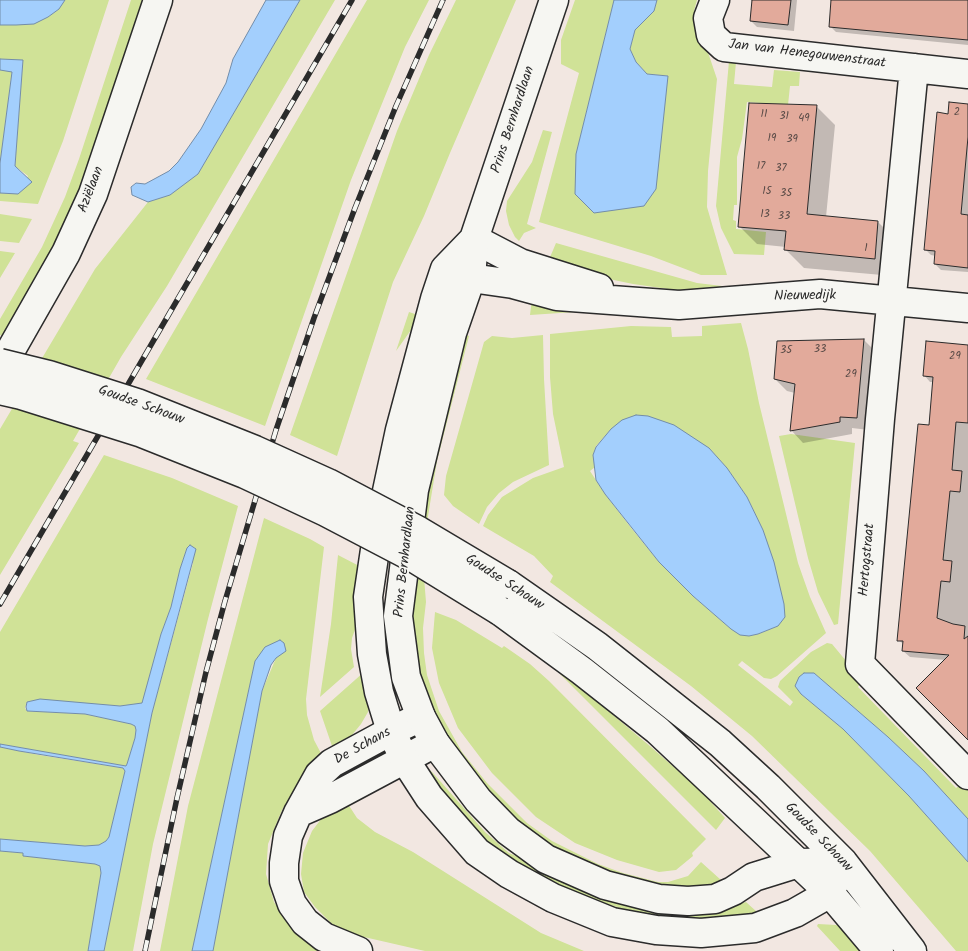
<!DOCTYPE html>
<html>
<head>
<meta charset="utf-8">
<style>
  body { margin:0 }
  canvas { display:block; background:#f2e7e1 }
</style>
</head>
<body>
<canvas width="968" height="951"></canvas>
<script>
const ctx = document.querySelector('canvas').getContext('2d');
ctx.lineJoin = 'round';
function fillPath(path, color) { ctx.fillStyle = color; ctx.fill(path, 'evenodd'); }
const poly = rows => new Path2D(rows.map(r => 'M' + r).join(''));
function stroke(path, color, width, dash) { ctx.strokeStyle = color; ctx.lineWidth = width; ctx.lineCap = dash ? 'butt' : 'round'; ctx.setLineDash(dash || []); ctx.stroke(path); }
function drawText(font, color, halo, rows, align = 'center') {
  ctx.font = font + ' Kalam,sans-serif'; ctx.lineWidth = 4; ctx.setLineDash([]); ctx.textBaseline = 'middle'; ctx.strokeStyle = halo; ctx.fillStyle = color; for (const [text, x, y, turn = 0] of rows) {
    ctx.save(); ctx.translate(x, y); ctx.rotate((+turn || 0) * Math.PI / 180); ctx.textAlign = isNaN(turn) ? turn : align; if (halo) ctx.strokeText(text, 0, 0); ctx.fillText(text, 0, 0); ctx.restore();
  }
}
fillPath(poly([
  [65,0,109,0,63,141,38,204,0,201,0,193,18,194,28,176,15,166,23,61,0,59,0,25,16,25,48,17,59,9],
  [131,0,142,0,89,166,75,202,52,251,4,337,0,335,0,319,42,247,65,197,79,159],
  [300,0,335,0,167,286,121,357,73,441,79,443,0,575,0,429,95,269,148,202,170,195,198,174],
  [367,0,429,0,405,47,351,180,265,426,146,379],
  [456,0,516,0,450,153,424,216,393,282,337,456,290,435,397,131,429,55],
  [575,0,614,0,576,154,668,76,647,74,636,62,630,49,635,30,654,11,657,0,697,0,694,11,717,79,708,171,707,207,727,275,701,275,651,256,539,222,579,73,561,64,561,40],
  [729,61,736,62,734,84,772,87,774,70,800,72,799,86,790,86,788,105,747,102,742,139,737,157,737,205,734,205,733,220,736,221,736,229,766,232,764,255,734,254,721,228,716,206],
  [0,70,12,71,0,163],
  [543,130,552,132,527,224,536,228,524,233,519,241,515,237,509,225,506,211,507,201,532,162],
  [0,214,32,219,19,243,0,241],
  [556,243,697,283,722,286,723,289,675,290,633,284,585,274,548,262],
  [0,251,15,253,0,278],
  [532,299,590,311,530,315],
  [409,312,421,316,396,351],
  [741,323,748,349,759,403,798,563,810,597,826,633,777,676,771,679,764,678,742,661,738,665,790,706,793,702,778,687,780,681,811,652,827,643,832,644,862,680,858,687,956,788,963,783,968,788,968,819,924,771,888,737,814,673,805,673,801,694,843,729,909,796,968,862,968,951,956,951,870,851,752,736,691,686,550,582,553,576,534,556,483,526,488,515,502,497,533,478,564,467,553,414,550,377,550,334,631,326,671,327,672,337,702,336,702,326],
  [611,429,709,448,727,468,747,497,763,530,778,626,758,634,749,636,731,629,693,596,659,562,632,529,605,494,590,471,595,467,593,455,596,446],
  [461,333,469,336,437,461,422,553,426,602,423,628,424,653,427,675,439,711,462,752,487,783,527,823,552,841,598,864,623,873,658,882,668,882,688,876,701,862,721,880,721,882,711,887,671,891,567,859,500,808,436,724,412,658,406,590],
  [543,335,544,379,549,465,513,482,499,493,487,507,479,524,453,506,444,495,446,476,484,342,492,336,512,338],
  [791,434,855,443,838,624,834,625,818,592,808,558,779,436],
  [104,455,172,478,238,506,208,619,153,844,133,951,104,951,152,713,193,563,190,545,187,548,180,569,171,607,161,634,142,704,120,706,30,701,27,702,25,708,27,711,85,714,131,724,135,726,136,730,135,738,127,764,126,766,80,758,0,744,0,632],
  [264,518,310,539,324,547,306,699,307,715,314,740,324,759,293,792,282,810,268,844,266,874,274,902,286,920,299,935,322,951,213,951,262,691,276,658,255,661,192,951,160,951,188,806],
  [338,555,363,568,360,616,352,638,351,649,354,667,320,697,331,624],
  [435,612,456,620,502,648,504,646,530,664,549,681,706,839,692,853,693,856,676,870,659,872,617,860,575,843,536,817,492,773,458,728,439,683,432,648],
  [364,672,370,693,368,712,361,724,352,735,335,749,332,746,320,711],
  [562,672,651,747,701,791,725,818,716,830,560,674],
  [0,747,39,755,123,768,125,771,109,837,106,841,99,845,85,846,0,839],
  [418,761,420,761,433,773,485,832,509,853,582,885,724,908,746,902,757,912,740,916,694,920,647,915,620,908,585,897,504,861,477,838],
  [346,801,357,818,375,832,413,852,541,933,584,951,425,951,351,934,332,924,315,907,304,892,301,874,303,853,312,831,325,814],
  [0,851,23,853,24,856,95,864,100,866,101,873,88,951,0,951],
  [818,924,836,925,852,932,871,951,840,951,817,926]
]), '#d0e297');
const water = poly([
  [0,0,65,0,59,9,48,17,34,24,16,25,0,25,0,0],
  [266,0,300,0,198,174,170,195,148,202,132,195,131,187,136,183,145,184,169,171,178,162,201,129,226,83,233,59,266,0],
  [614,0,657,0,654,11,635,30,630,49,636,62,647,74,668,76,656,189,644,206,594,213,575,194,576,154,614,0],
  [0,59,23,60,15,166,32,182,18,194,0,193,0,163,12,72,0,70,0,59],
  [636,415,648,416,674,425,709,448,727,468,747,497,763,530,774,562,784,604,785,617,778,626,758,634,749,636,740,635,731,629,693,596,659,562,605,494,596,480,593,455,596,447,611,429,622,420,636,415],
  [190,545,196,549,152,713,104,951,88,951,101,873,100,866,95,864,23,856,23,853,0,851,0,839,85,846,99,845,106,841,109,837,125,771,123,768,19,751,0,747,0,744,80,758,126,766,127,764,135,738,136,730,135,726,131,724,85,714,27,711,26,707,27,702,40,699,120,706,142,703,161,634,171,607,180,569,187,548,190,545],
  [280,640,284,643,286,651,276,658,271,665,262,691,213,951,192,951,255,661,265,647,280,640],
  [804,673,814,673,888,737,924,771,968,819,968,862,909,796,843,729,801,694,795,686,799,677,804,673]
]);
fillPath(water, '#a3cffd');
stroke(water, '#738da9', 1);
fillPath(poly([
  [753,0,797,0,794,31,757,27,751,21],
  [832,0,968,0,968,45,836,32,830,26],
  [968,105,968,272,941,270,935,264,936,256,931,255,925,249,949,115],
  [817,107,835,125,826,217,878,222,896,240,893,276,804,268,786,250,786,247,757,244,739,226],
  [864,340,876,352,869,430,852,428,852,434,803,443,791,430,795,393,787,391,775,379],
  [968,346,968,738,946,660,910,657,903,651,904,645,899,640,930,426,934,382,930,382,924,375]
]), '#0003');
const building = poly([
  [752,0,791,0,788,25,750,21,752,0],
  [831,0,968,0,968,40,829,27,831,0],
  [949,102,968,104,968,137,961,214,968,215,968,268,934,264,935,251,924,250,937,112,948,114,949,102],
  [749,103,817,105,807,214,878,221,875,259,784,250,786,231,738,227,749,103],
  [864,339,857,418,840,417,840,422,790,431,795,384,774,379,777,341,864,339],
  [926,341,968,345,968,423,956,422,952,470,962,471,960,492,950,491,943,560,952,561,950,582,941,581,937,618,953,624,965,626,964,639,968,636,968,740,916,688,949,655,902,651,903,641,897,641,918,424,929,425,933,377,923,376,926,341]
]);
fillPath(building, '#e2aa9b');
stroke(building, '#2b2b2b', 1);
const street = poly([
  [715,0,708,18,711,35,724,47,968,74],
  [914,68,880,419,860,664,968,775],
  [474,239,520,263,599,288],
  [449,271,471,278,513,284,557,296,679,305,820,294,968,308],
  [298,813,330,799,435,743],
  [358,951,324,937,305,922,292,904,284,881,284,863,288,836,298,813,319,775,332,763,391,731,421,717]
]);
const secondary = poly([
  [554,0,474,239,471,278,452,333,414,490,398,616,406,677,421,717,435,743,478,800,508,831,546,859,605,885,659,899,688,901,715,899,733,891,754,877,799,863,843,862],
  [474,239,445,269,435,299,400,430,376,543,368,597,372,654,379,692,391,731,405,760,429,797,477,852,509,874,553,898,612,922,656,930,701,933,755,928,795,913,830,893,843,862],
  [0,369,66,253,93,194,158,0],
  [508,584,597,646,720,743,768,787,843,862,912,951],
  [500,611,582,671,657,730,830,893,879,951]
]);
stroke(street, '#2b2b2b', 31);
stroke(secondary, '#2b2b2b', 31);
stroke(street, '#f6f6f2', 28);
stroke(secondary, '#f6f6f2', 28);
const rail = poly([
  [0,604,352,0],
  [145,951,177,798,206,672,225,601,276,430,314,318,355,208,396,106,443,0]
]);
stroke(rail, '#2b2b2b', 5.5);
stroke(rail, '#f6f6f2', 4, [11]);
const secondaryBridge = poly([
  [0,363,49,375,137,403,255,450,328,483,419,531,508,584],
  [0,390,21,395,142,433,245,474,326,512,414,558,500,611]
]);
stroke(secondaryBridge, '#2b2b2b', 31, []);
stroke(secondaryBridge, '#f6f6f2', 28);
drawText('11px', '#594b47', null, [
  ["2",957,113],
  ["11",764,115],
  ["31",784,117],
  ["49",804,119],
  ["19",772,139],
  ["39",792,140],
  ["17",761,167],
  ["37",781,169],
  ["15",767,192],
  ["35",786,194],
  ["13",765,215],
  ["33",784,217],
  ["1",866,249],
  ["33",820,350],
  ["35",786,351],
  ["29",955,357],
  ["29",851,375]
]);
drawText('14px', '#2b2b2b', '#f6f6f2', [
  ["Jan van Henegouwenstraat",807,55,7],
  ["Prins Bernhardlaan",514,120,-72],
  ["Aziëlaan",92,190,-69],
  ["Nieuwedijk",805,297,-1],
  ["Goudse Schouw",141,406,20],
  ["Hertogstraat",868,560,-85],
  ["Prins Bernhardlaan",406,562,-84],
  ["Goudse Schouw",504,583,33],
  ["De Schans",363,747,-29],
  ["Goudse Schouw",818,838,46]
]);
</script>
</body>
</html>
